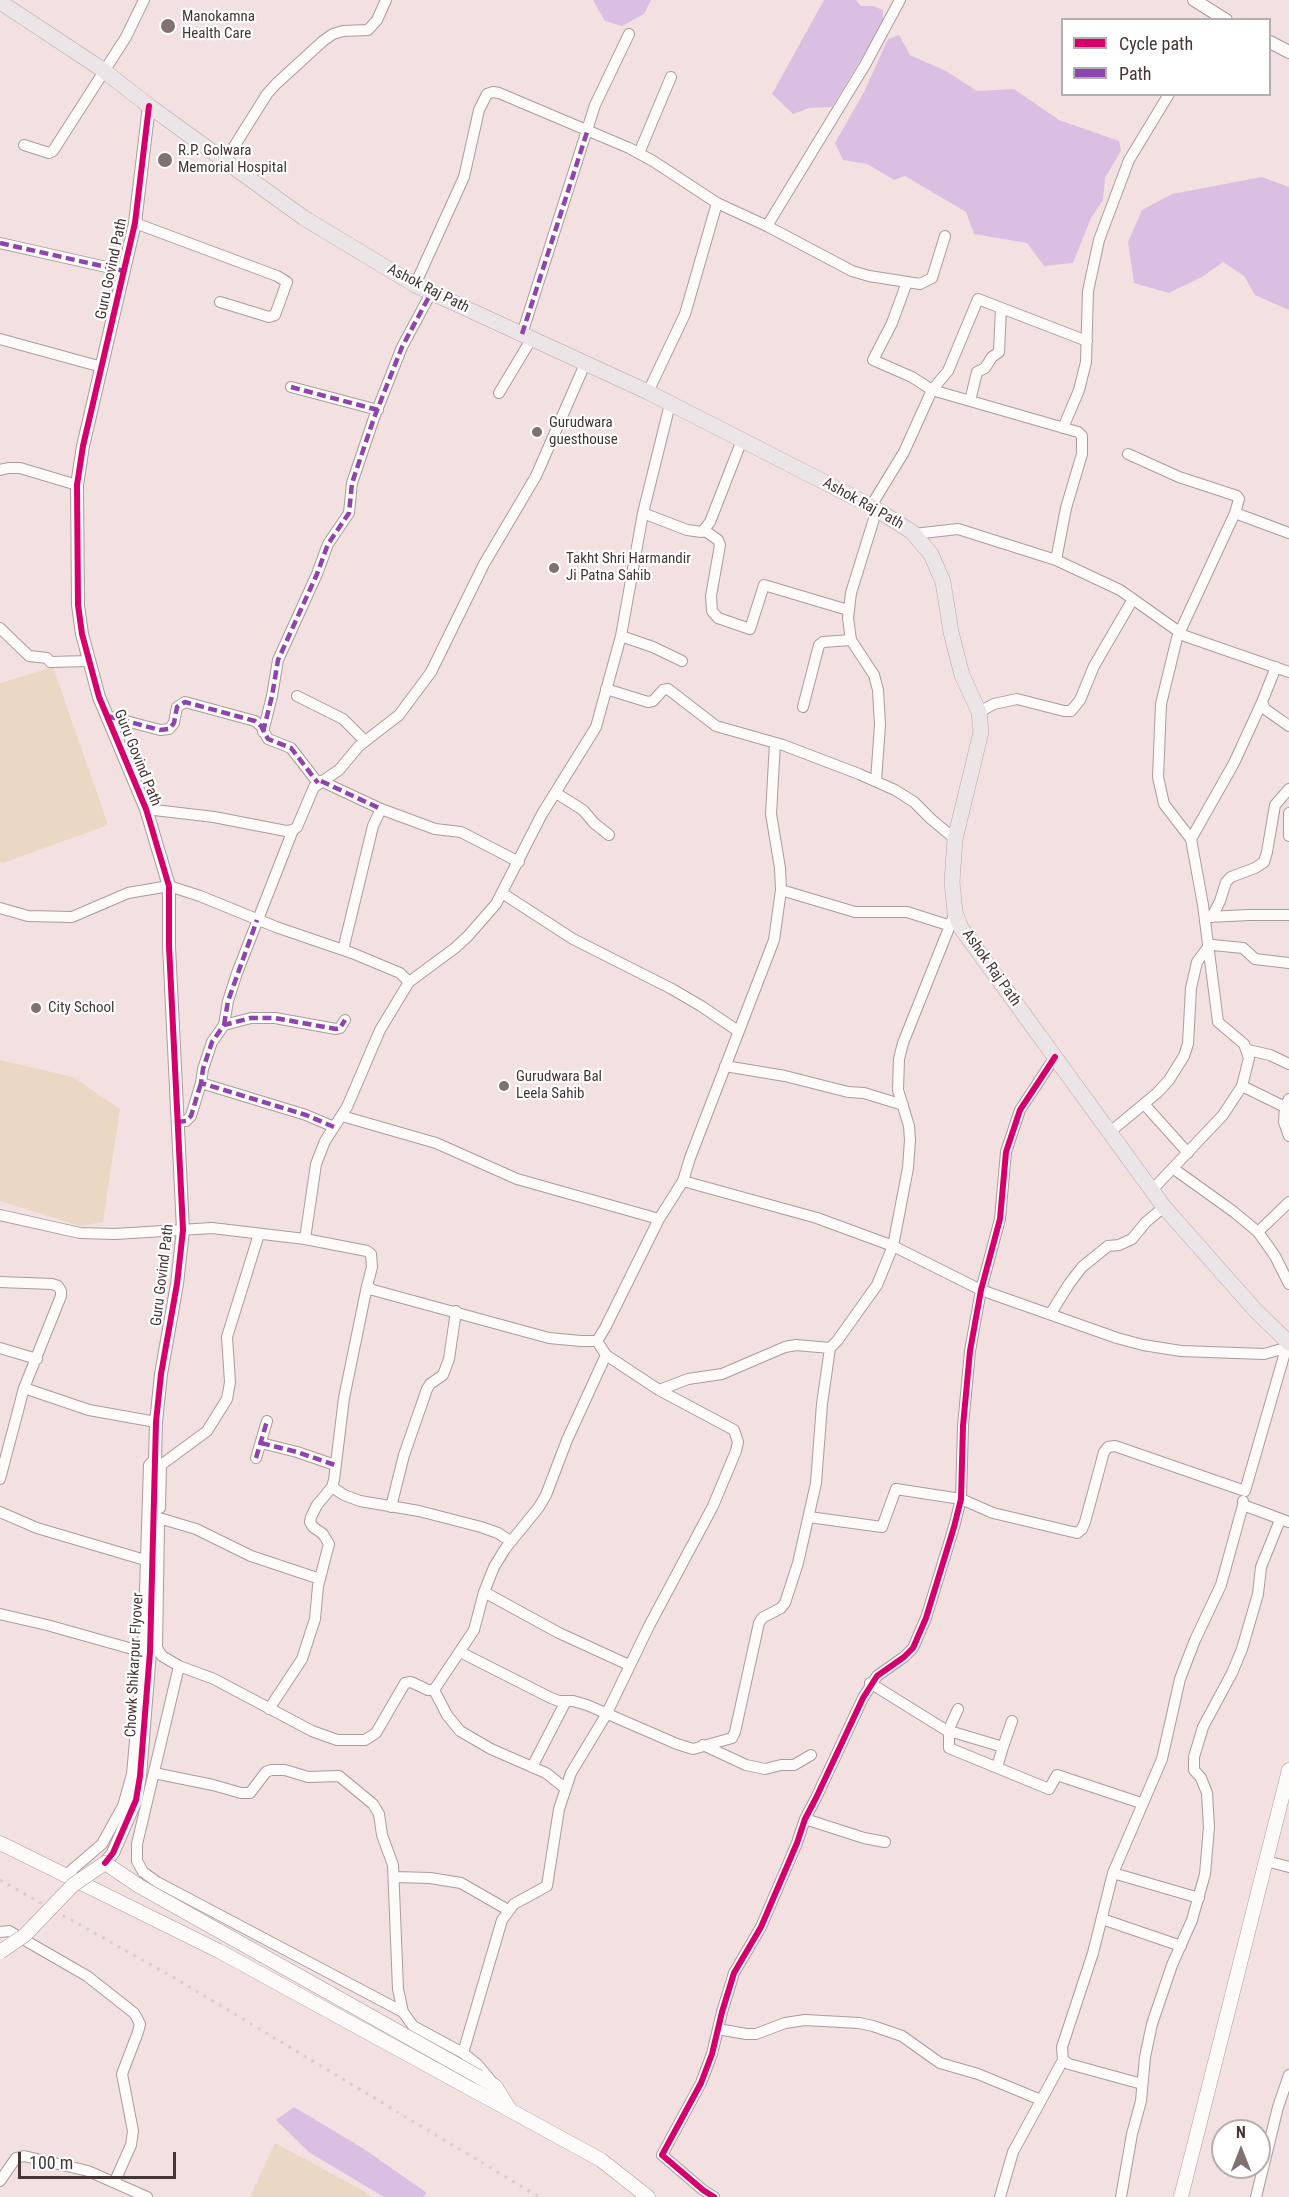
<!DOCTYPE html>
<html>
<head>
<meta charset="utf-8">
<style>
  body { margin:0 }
  #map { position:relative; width:1289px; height:2197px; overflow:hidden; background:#f3e1e1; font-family:"Roboto Condensed",sans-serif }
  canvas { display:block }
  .legend { position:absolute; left:1061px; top:18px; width:210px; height:78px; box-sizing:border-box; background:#fff; border:2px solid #b5aeae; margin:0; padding:8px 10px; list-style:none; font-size:18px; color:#453535 }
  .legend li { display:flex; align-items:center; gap:12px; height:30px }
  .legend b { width:30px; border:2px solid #b5aeae }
  .north { position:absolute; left:1211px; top:2119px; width:60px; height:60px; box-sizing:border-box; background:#fff; border:2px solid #b5aeae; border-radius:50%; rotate:0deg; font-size:16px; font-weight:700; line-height:24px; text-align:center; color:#453535 }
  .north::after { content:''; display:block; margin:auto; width:21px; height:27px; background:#827171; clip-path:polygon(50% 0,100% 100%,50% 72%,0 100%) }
  .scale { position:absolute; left:18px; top:2152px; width:158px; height:27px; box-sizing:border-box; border:3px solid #453535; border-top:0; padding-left:8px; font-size:18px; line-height:21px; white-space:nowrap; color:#453535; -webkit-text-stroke:4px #fff; paint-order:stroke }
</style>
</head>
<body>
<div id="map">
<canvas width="1289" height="2197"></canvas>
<ul class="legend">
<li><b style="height:8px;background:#d6006c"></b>Cycle path</li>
<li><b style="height:8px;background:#8e44ad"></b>Path</li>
</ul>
<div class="north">N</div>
<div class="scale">100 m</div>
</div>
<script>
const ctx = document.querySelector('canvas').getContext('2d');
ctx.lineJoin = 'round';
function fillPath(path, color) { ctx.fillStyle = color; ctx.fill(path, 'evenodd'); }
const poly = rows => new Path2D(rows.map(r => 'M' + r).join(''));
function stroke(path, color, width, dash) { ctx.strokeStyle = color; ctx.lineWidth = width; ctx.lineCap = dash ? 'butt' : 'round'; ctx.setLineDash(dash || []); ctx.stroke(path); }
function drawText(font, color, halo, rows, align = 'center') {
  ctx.font = font + ' "Roboto Condensed",sans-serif'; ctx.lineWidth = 4.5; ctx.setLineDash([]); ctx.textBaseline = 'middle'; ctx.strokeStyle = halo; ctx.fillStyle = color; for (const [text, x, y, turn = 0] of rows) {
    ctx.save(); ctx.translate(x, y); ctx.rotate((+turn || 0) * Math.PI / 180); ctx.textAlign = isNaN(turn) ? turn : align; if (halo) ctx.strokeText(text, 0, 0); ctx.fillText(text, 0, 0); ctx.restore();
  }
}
fillPath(poly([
  [53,667,108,825,3,863,0,862,0,683],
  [0,1060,73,1077,120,1109,103,1222,80,1226,0,1201],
  [275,2143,369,2194,370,2197,250,2197]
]), '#ead7c4');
fillPath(poly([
  [593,0,651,0,644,14,622,26,605,21],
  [824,0,856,0,861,6,873,6,883,10,883,23,832,107,809,108,793,114,772,94],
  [899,35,910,55,946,71,977,91,1014,89,1059,120,1119,141,1121,151,1105,178,1103,200,1091,218,1073,263,1044,266,1027,243,974,234,966,212,905,176,894,180,867,164,843,160,835,143,864,92,888,39],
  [1262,177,1289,187,1289,310,1255,295,1244,276,1223,262,1202,277,1169,293,1134,283,1128,242,1142,210,1172,194],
  [294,2107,364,2149,427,2193,423,2197,384,2197,310,2153,276,2120]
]), '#dbbfe2');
const minor = poly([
  [24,145,49,153,53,151,126,37,144,0],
  [639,153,671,77],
  [225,161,267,94,276,84,323,41,333,34,343,31,368,30,377,20,386,0],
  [717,203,767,226,852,271,869,276,920,284,932,278,945,236],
  [135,223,277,276,287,282,275,315,269,317,220,302],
  [767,226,865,65,900,0],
  [0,243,124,271],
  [415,285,464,177,479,110,487,94,493,92,499,93,629,148,653,161,717,203,685,314,648,392],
  [522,334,595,105,629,34],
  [0,339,102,367],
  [291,387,378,410],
  [499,393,532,338],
  [970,401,977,372,985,368,992,357,999,352,1001,308],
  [1063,428,1079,390,1086,362,1088,291,1099,240,1129,160,1169,94],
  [1128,454,1179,477,1237,496,1239,499,1235,513,1177,638,1161,704,1158,777,1164,804,1191,839,1203,905,1218,1022,1244,1044,1249,1058,1242,1086,1223,1115,1152,1190],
  [0,470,8,468,20,468,77,485],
  [871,506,904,452,932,390,912,377,873,360,892,323,907,282],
  [643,513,687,530,702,532,710,522,742,440],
  [1235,513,1289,533],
  [704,530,718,540,720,545,711,596,712,611,718,618,750,629,764,585,848,610],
  [914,534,958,529,1056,560,1120,590,1185,636,1289,672],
  [1056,560,1066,508,1082,454,1082,436,1078,432,932,390,948,371,978,299,1087,341],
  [0,628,29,656,47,658,50,662,89,661],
  [621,636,653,647,682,661],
  [1276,667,1262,702,1265,709,1289,726],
  [606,689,648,702,653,701,663,690,668,689,716,726,783,745,859,774,895,790,914,802,931,819,955,839],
  [297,696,343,719,365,741],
  [803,707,819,645,823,642,851,640],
  [979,712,994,704,1017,699,1064,711,1071,711,1080,700,1094,666,1133,599],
  [107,716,160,730,169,729,174,723,177,707,185,702,255,721,261,726,268,739,291,748,318,783],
  [263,732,272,696,278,660,317,574,328,544,349,513,352,483,374,418,402,347,431,293],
  [321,781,381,809,435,829,461,832,519,862],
  [876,781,880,725,878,690,874,675,851,640,848,618,851,593,877,509],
  [556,793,583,810,594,823,609,835],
  [146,809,214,817,286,831,293,830,297,827,314,787,339,770,359,746,399,715,431,672,484,564,536,476,585,364],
  [1289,813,1289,836],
  [1191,839,1234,763,1262,702],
  [781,890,855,912,907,912,951,926],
  [502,893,573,939,672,989,701,1006,738,1031],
  [0,908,28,916,72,917,128,893,169,886,200,896,276,927,352,953,400,973,409,982,380,1030,347,1107,325,1141,316,1164,305,1239,212,1228,115,1234,80,1233,0,1215],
  [1208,917,1249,915,1289,915],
  [1212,917,1220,901,1226,882,1231,877,1255,868,1264,862,1267,852,1275,805,1289,789],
  [343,950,373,826,381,809],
  [409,982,455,948,468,936,496,904,542,814,596,727,621,636,643,513,670,404],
  [224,1025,228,1001,237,973,293,830],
  [1248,1050,1270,1055,1289,1064],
  [725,1066,785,1076,848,1092,864,1093,903,1105],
  [1242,1086,1285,1107],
  [1289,1099,1285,1107,1284,1122,1289,1136],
  [1144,1104,1188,1153],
  [342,1116,436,1143,517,1179,659,1219,683,1181,817,1218,893,1246,981,1290,1117,1338,1143,1345,1181,1351,1264,1354,1289,1347],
  [177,1122,186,1121,191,1116,201,1083],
  [334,1127,306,1115,201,1083,203,1069,212,1042,224,1025,251,1018,275,1018,336,1029,340,1028,345,1020],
  [1110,1132,1157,1093,1169,1080,1184,1056,1188,1044,1191,988,1197,962,1208,947,1213,945,1243,948,1255,959,1289,963],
  [1174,1169,1234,1212,1258,1232],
  [683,1181,690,1158,774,940,781,890,780,868,771,814,775,743],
  [1289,1202,1258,1232,1275,1256,1289,1284],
  [305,1239,367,1251,371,1254,372,1267,367,1286,373,1290,549,1338,581,1341,597,1341,605,1328,659,1219],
  [0,1282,52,1284,58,1286,61,1291,61,1296,24,1388,0,1479],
  [1051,1313,1069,1284,1082,1267,1108,1246,1119,1245,1132,1239,1146,1222,1164,1207],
  [597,1341,606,1355,659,1390,688,1379,722,1374,785,1347,796,1345,830,1348,837,1341,877,1285,893,1246,908,1168,910,1140,909,1126,898,1090,899,1059,903,1043,955,913],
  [0,1348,37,1359],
  [606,1355,567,1440,546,1495,539,1507,505,1549,494,1567,484,1592,559,1633,629,1665],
  [24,1388,89,1410,156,1422],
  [261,1443,297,1452,335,1465],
  [256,1458,267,1421],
  [161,1465,207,1431,227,1399,230,1382,227,1337,259,1234],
  [332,1487,344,1495,360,1501,419,1511,481,1527,498,1533,510,1541],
  [1243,1501,1243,1505,1289,1522],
  [391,1507,404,1455,427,1389,430,1384,443,1375,449,1359,456,1311],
  [160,1508,161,1465],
  [0,1512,37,1528,145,1560],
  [809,1517,882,1527,896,1489,961,1499,993,1513,1077,1533,1082,1529,1085,1522,1104,1452,1108,1447,1115,1446,1245,1491,1286,1349],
  [159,1518,196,1529,251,1556,320,1579],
  [159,1524,157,1648,162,1656,179,1666,214,1679,312,1731,337,1740,365,1740,376,1733,405,1683,411,1682,428,1690,434,1690,474,1630,484,1592],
  [0,1614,47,1625,143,1652],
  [460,1652,551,1698,559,1701,573,1701,587,1705,677,1744,693,1749,732,1738,735,1732,759,1623,762,1618,781,1608,785,1603,798,1563,816,1483,822,1404,830,1348],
  [179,1666,137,1844,137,1861,143,1872,157,1882,403,2012],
  [870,1683,949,1732,949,1748,1049,1789,1057,1775,1141,1803],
  [434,1690,447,1715,460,1731,491,1749,546,1773,565,1788],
  [269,1709,302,1659,315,1619,318,1586,329,1544,323,1534,313,1527,310,1522,311,1517,317,1505,332,1487,334,1480,344,1398,367,1286],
  [946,1730,1003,1747,997,1767],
  [948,1731,958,1709],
  [703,1745,746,1765,765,1769,781,1765,794,1765,811,1755],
  [1003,1747,1012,1721],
  [532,1767,566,1701],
  [154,1773,213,1785,241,1793,250,1793,266,1772,271,1770,285,1770,308,1777,339,1776,373,1804,379,1814,382,1835,393,1865,398,1989,403,2012,413,2026,463,2053,478,2065,492,2082],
  [805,1819,864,1838,885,1842],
  [1266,1861,1289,1867],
  [1113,1873,1199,1898],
  [66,1875,102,1844,123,1806,132,1774,143,1652,149,1465,154,1460,159,1463],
  [395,1877,430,1878,461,1883,508,1910],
  [1102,1919,1181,1946],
  [0,1932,9,1931,87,1976,134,2013,137,2018,140,2024,138,2032,122,2074,133,2131,131,2145,115,2181],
  [718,2029,746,2034,756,2034,785,2023,805,2020,859,2023,873,2026,902,2036,940,2063,978,2074,1041,2100],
  [463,2053,502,1920,514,1904,547,1886,559,1809,571,1773,606,1715,649,1626,713,1506,736,1451,738,1442,734,1430,659,1390],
  [1142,2084,1069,2064,1063,2060,1062,2047,1093,1953,1113,1873,1162,1759,1180,1679,1195,1640,1221,1585,1243,1505],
  [0,2181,16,2158,24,2156,88,2171,147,2197],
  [714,2197,703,2190,662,2155,701,2083,712,2054,722,2012,734,1973,761,1927,797,1843,805,1819,816,1798,863,1698,877,1676,904,1657,913,1648,926,1618,954,1527,961,1499,963,1426,970,1351,981,1290,1000,1219,1006,1152,1020,1110,1055,1057],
  [1000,2197,1013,2152,1063,2060],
  [1121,2197,1132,2134,1141,2101,1145,2057,1152,2024,1172,1965,1192,1920,1205,1874,1209,1827,1207,1793,1201,1778,1194,1770,1194,1757,1203,1727,1232,1673,1242,1649,1258,1594,1261,1567,1280,1520],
  [1256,2197,1278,2107,1289,2075]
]);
const tertiary = poly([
  [1194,0,1226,20],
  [1270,42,1289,52],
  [105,1863,113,1853,136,1800,140,1776,150,1652,156,1422,161,1374,177,1284,183,1230,169,946,169,886,146,809,99,697,82,634,78,605,77,485,83,446,135,223,149,106]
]);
const secondary = poly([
  [0,1843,219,1951,601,2160,648,2197],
  [479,2077,495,2086,509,2108],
  [1181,2197,1289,1770]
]);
const primary = poly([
  [0,2,103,70,149,106,304,218,415,285,648,392,871,506,912,532,931,554,943,582,951,632,962,675,979,712,981,732,955,839,952,882,955,912,961,928,1164,1207,1256,1311,1289,1343]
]);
stroke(minor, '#aa9c9c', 12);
stroke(tertiary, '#aa9c9c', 14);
stroke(secondary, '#aa9c9c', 15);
stroke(primary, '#b7a6aa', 16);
stroke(minor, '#fdfafa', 10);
stroke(tertiary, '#fdfafa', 12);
stroke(secondary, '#fdfafa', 14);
stroke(primary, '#ece5e8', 15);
stroke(poly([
  [0,1880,178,1980,539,2197]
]), '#d6d1d1', 3, [3, 6]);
const secondaryBridge = poly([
  [0,1952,25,1935,73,1885,105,1863,139,1886,479,2077]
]);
stroke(secondaryBridge, '#aa9c9c', 15, []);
stroke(secondaryBridge, '#fdfafa', 14);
stroke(poly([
  [0,243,124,271],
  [522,334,588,129],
  [291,387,378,410],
  [107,716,160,730,169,729,174,723,177,707,185,702,255,721,261,726,268,739,291,748,318,783],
  [263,732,272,696,278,660,317,574,328,544,349,513,352,483,374,418,402,347,431,293],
  [321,781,381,809],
  [224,1025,228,1001,257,920],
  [177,1122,186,1121,191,1116,201,1083],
  [334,1127,306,1115,201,1083,203,1069,212,1042,224,1025,251,1018,275,1018,336,1029,340,1028,345,1020],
  [261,1443,297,1452,335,1465],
  [256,1458,267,1421]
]), '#8e44ad', 4.5, [9, 4.5]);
stroke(poly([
  [105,1863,113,1853,136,1800,140,1776,150,1652,156,1422,161,1374,177,1284,183,1230,169,946,169,886,146,809,99,697,82,634,78,605,77,485,83,446,135,223,149,106],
  [714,2197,703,2190,662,2155,701,2083,712,2054,722,2012,734,1973,761,1927,797,1843,805,1819,816,1798,863,1698,877,1676,904,1657,913,1648,926,1618,954,1527,961,1499,963,1426,970,1351,981,1290,1000,1219,1006,1152,1020,1110,1055,1057]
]), '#d6006c', 6);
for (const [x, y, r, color] of [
  [168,26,8,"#827171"],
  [165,160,8,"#827171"],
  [537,432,6,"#827171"],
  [554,568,6,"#827171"],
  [36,1008,6,"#827171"],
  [504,1086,6,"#827171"]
]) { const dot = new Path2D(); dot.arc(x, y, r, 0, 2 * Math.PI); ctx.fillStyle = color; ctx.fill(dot); stroke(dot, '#fff', 2); }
drawText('15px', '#453535', '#fff', [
  ["Manokamna",182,17],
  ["Health Care",182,34],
  ["R.P. Golwara",178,151],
  ["Memorial Hospital",178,168],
  ["Gurudwara",549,423],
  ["guesthouse",549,440],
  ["Takht Shri Harmandir",566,559],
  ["Ji Patna Sahib",566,576],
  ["City School",48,1008],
  ["Gurudwara Bal",516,1077],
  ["Leela Sahib",516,1094]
], 'left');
drawText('15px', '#453535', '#fff', [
  ["Guru Govind Path",112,269,-78],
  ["Ashok Raj Path",428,289,27],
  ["Ashok Raj Path",863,504,29],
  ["Guru Govind Path",137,758,68],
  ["Ashok Raj Path",991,968,55],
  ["Guru Govind Path",163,1275,-83],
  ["Chowk Shikarpur Flyover",135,1665,-87]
]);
</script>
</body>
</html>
